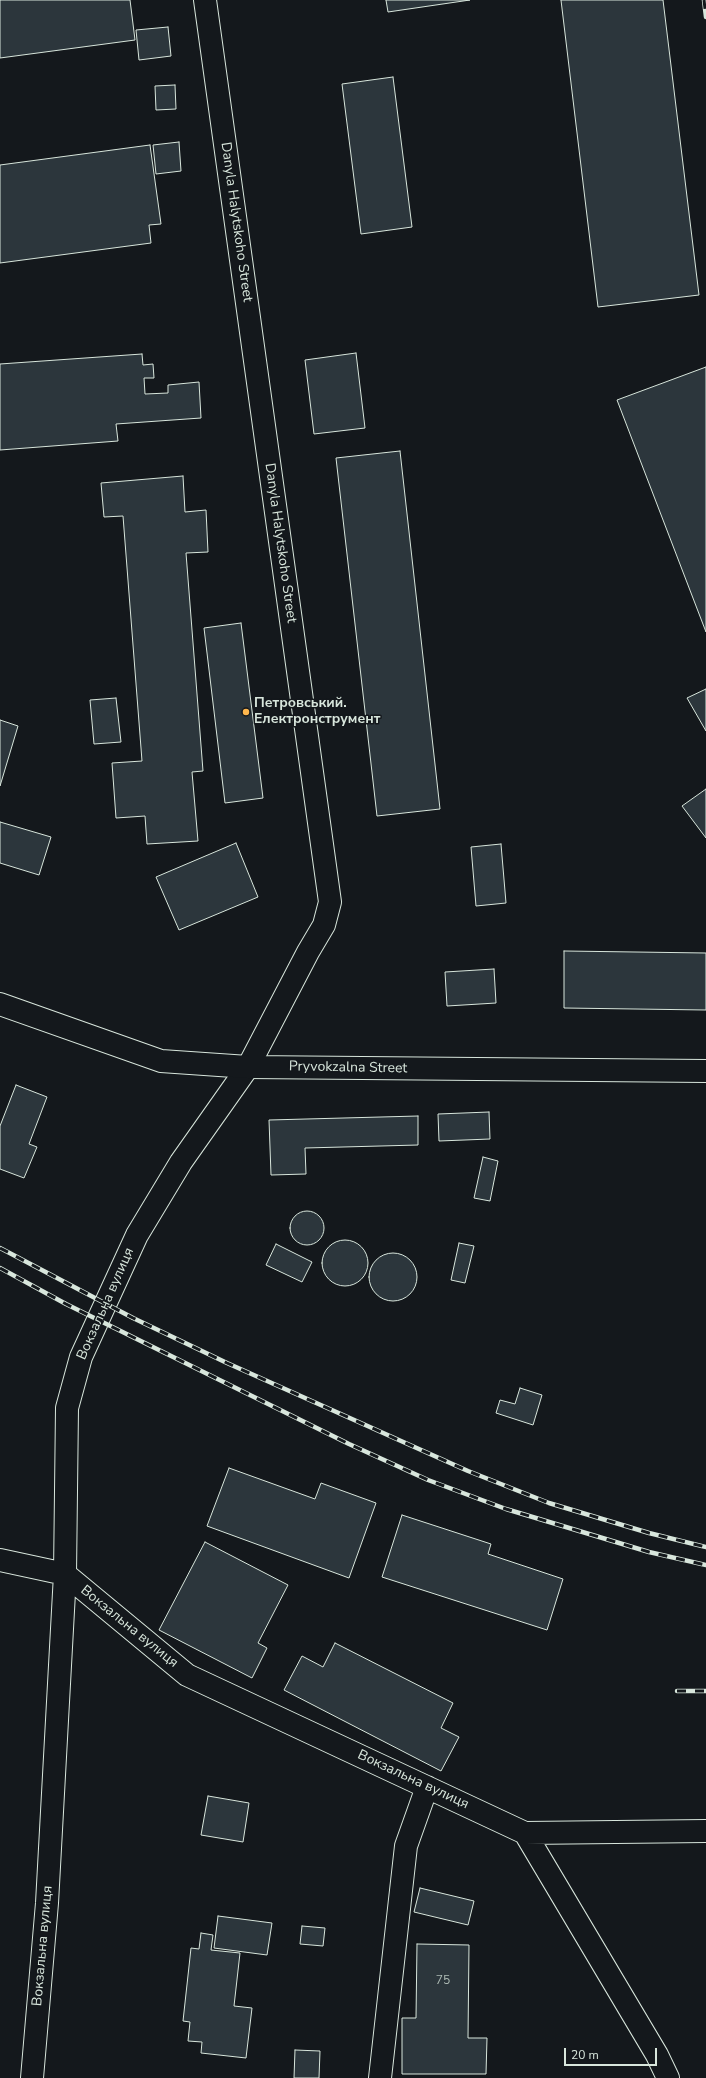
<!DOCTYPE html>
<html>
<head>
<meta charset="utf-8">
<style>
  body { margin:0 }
  #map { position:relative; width:706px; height:2078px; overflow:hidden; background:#14181c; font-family:"Nunito Sans",sans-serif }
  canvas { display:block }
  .scale { position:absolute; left:564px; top:2048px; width:93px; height:18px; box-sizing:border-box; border:2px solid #d8e6dc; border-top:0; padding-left:5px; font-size:12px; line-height:14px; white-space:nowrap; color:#d8e6dc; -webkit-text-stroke:3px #14181c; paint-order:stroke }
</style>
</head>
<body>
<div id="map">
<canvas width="706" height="2078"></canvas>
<div class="scale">20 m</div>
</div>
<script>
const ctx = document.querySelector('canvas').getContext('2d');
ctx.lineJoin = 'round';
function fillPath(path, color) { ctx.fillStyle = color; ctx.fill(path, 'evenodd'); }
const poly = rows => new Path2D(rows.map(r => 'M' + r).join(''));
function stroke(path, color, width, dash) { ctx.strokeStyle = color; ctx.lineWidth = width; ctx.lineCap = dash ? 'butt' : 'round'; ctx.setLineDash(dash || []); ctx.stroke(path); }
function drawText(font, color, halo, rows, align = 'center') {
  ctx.font = font + ' "Nunito Sans",sans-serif'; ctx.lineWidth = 3; ctx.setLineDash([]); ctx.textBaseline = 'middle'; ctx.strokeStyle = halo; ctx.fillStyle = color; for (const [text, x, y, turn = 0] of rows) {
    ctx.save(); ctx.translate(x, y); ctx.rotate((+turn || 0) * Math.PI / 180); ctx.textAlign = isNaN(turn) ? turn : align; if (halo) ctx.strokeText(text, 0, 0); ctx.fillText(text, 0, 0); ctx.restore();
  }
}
const building = poly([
  [0,0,130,0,135,40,0,58,0,0],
  [386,0,470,0,388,12,386,0],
  [561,0,663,0,699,295,598,307,561,0],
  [168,27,171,56,139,60,136,30,168,27],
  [393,77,412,227,361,234,342,84,393,77],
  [175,85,176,109,156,110,155,86,175,85],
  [179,142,181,171,156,174,153,145,179,142],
  [150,145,161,224,149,225,151,243,0,263,0,165,150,145],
  [356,353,365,428,314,434,305,360,356,353],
  [142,354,143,365,153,364,154,378,144,378,145,394,168,393,168,385,199,382,201,418,116,424,118,441,0,450,0,364,142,354],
  [706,367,706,632,617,400,706,367],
  [400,451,440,809,377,816,336,458,400,451],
  [183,476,185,512,206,510,208,552,186,553,203,771,192,772,198,841,147,844,145,816,116,818,112,763,142,761,123,516,104,517,101,483,183,476],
  [241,623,263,798,225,803,204,628,241,623],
  [706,689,706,731,687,698,706,689],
  [116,698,121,742,94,744,90,700,116,698],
  [0,720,18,726,0,786,0,720],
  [706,789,706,838,682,806,706,789],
  [0,822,51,837,39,875,0,863,0,822],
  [236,843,258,897,179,930,156,877,236,843],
  [501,844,506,903,476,906,471,847,501,844],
  [564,951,706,953,706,1010,564,1008,564,951],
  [494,969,496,1003,447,1006,445,972,494,969],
  [16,1085,47,1097,29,1144,37,1147,24,1178,0,1169,0,1126,16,1085],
  [489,1112,490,1139,439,1141,438,1114,489,1112],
  [418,1116,418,1145,305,1148,306,1174,271,1175,269,1120,418,1116],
  [483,1157,498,1161,490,1201,474,1198,483,1157],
  '290 1228a17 17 0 1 1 34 0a17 17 0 1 1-34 0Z',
  '322 1263a23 23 0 1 1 46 0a23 23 0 1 1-46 0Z',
  [459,1243,474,1246,465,1283,451,1280,459,1243],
  [276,1244,312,1262,302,1282,266,1265,276,1244],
  '369 1277a24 24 0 1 1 48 0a24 24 0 1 1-48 0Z',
  [520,1388,542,1395,533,1425,496,1413,500,1400,515,1404,520,1388],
  [229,1468,315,1499,321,1483,376,1503,349,1578,207,1526,229,1468],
  [402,1515,491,1544,488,1554,563,1579,547,1630,382,1577,402,1515],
  [205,1542,288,1585,258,1643,267,1648,252,1678,159,1630,205,1542],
  [335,1643,453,1703,441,1728,459,1737,441,1771,284,1690,302,1656,323,1667,335,1643],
  [208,1796,249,1803,243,1842,201,1835,208,1796],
  [420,1888,474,1901,468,1925,414,1912,420,1888],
  [218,1916,272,1923,267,1955,214,1948,218,1916],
  [302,1926,325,1928,323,1946,300,1944,302,1926],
  [201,1933,213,1935,211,1950,240,1953,234,2006,252,2008,246,2058,201,2053,202,2042,188,2041,190,2022,183,2021,191,1948,199,1949,201,1933],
  [417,1944,469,1945,468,2038,487,2038,486,2074,402,2074,402,2018,416,2018,417,1944],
  [295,2050,320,2051,319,2078,294,2078,295,2050]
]);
fillPath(building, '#2c363c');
stroke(building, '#d8e6dc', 1);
const minor = poly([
  [205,0,330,902,324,925,308,952,248,1067,181,1162,137,1235,81,1357,67,1408,65,1574,187,1675,525,1833,657,2055,668,2078],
  [0,1560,65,1574,47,1903,32,2078],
  [525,1833,706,1831],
  [380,2078,406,1846,427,1787]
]);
const major = poly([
  [0,1004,161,1061,248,1067,706,1071]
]);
stroke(minor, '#d8e6dc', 24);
stroke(major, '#d8e6dc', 24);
stroke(minor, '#14181c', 22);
stroke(major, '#14181c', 22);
const rail = poly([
  [704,0,706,17],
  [0,1248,133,1318,227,1363,468,1471,549,1503,649,1533,706,1547],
  [0,1268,66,1304,349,1444,428,1480,506,1509,649,1552,706,1565],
  [677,1691,706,1691]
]);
stroke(rail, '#d8e6dc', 4.5);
stroke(rail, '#14181c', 3, [9]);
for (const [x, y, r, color] of [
  [246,712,4,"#ffb74d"]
]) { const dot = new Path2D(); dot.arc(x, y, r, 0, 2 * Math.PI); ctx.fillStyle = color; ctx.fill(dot); stroke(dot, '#14181c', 1.5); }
drawText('12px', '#adbab4', null, [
  ["75",443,1981]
]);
drawText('14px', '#d8e6dc', '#14181c', [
  ["Danyla Halytskoho Street",236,222,82],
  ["Danyla Halytskoho Street",280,543,82],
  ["Pryvokzalna Street",348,1068,1],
  ["Вокзальна вулиця",106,1304,-66],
  ["Вокзальна вулиця",129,1627,39],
  ["Вокзальна вулиця",413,1780,25],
  ["Вокзальна вулиця",43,1946,-85]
]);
drawText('bold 14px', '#d8e6dc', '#14181c', [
  ["Петровський.",254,704],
  ["Електронструмент",254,720]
], 'left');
</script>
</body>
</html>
